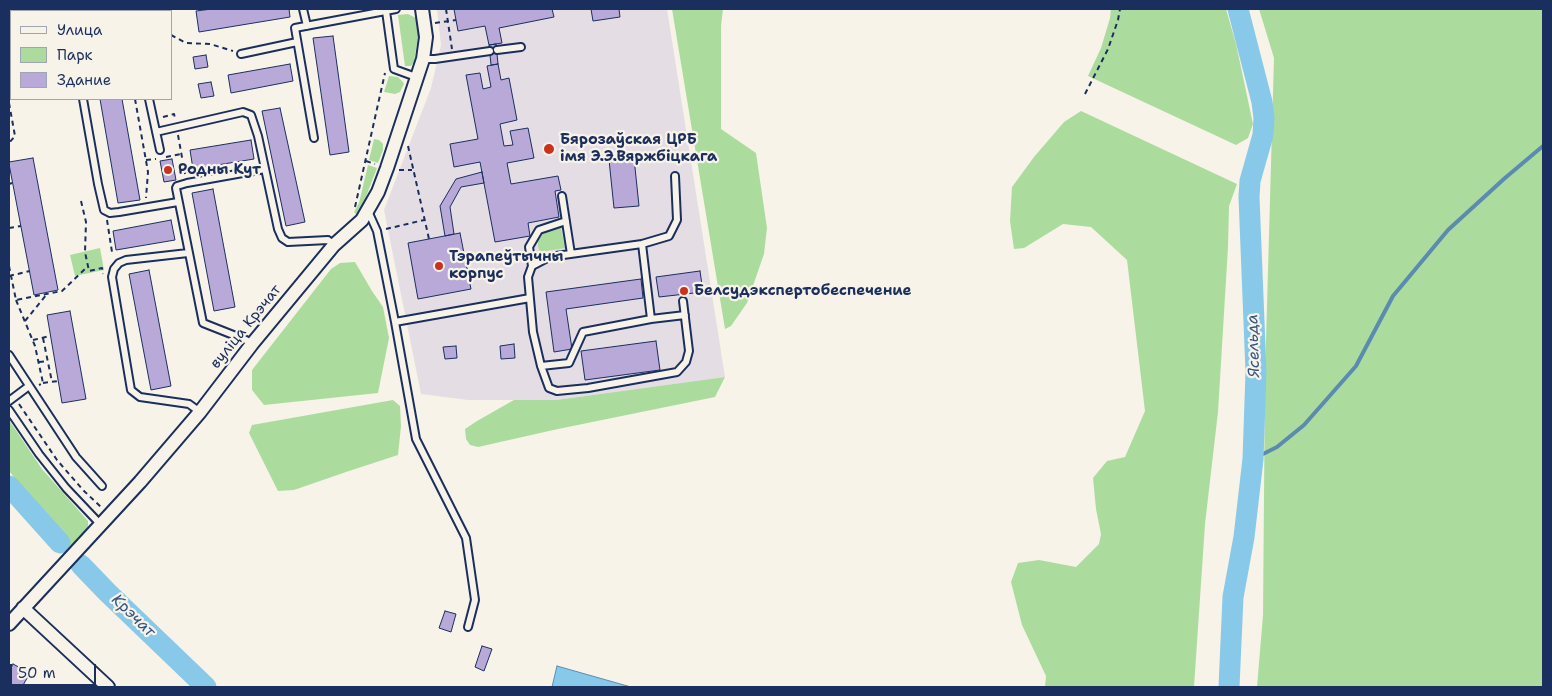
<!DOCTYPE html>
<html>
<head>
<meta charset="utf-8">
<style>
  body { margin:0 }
  #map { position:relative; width:1552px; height:696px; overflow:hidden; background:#f7f3e8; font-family:"Shantell Sans",sans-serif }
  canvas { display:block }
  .frame { position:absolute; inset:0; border:10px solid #1b2f5e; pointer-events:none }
  .legend { position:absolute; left:10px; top:10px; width:162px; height:90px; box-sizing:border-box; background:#f7f3e8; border:1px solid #9fa5b1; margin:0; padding:6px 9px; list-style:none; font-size:15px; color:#1b2f5e }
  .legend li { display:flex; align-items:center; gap:10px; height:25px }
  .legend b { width:25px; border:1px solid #9fa5b1 }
  .scale { position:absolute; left:10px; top:664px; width:86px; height:22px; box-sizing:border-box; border:2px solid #1b2f5e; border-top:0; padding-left:6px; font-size:15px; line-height:18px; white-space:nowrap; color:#1b2f5e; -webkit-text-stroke:4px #f7f3e8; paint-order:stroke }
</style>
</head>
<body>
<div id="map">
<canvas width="1552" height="696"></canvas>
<div class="frame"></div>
<ul class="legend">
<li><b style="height:6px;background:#f7f3e8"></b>Улица</li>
<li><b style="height:14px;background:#acdc9d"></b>Парк</li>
<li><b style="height:14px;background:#b8a9d9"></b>Здание</li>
</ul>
<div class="scale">50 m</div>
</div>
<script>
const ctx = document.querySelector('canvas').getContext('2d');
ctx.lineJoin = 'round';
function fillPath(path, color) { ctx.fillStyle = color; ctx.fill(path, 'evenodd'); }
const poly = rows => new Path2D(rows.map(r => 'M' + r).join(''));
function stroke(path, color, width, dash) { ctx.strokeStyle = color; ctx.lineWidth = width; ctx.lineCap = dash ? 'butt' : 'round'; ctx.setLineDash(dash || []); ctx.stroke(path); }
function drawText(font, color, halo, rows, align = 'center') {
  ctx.font = font + ' "Shantell Sans",sans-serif'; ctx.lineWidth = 4.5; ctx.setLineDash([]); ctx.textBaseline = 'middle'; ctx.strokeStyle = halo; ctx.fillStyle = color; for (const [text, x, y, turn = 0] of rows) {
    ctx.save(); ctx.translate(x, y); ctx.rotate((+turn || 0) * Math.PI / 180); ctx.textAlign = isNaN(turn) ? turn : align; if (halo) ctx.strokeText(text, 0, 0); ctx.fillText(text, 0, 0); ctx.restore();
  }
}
fillPath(poly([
  [437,9,667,9,725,377,556,400,468,400,421,394,384,210,431,88,441,45]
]), '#e4dde4');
fillPath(poly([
  [672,9,723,9,721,26,721,129,756,153,767,228,764,254,747,303,731,326,725,329],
  [1111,9,1226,9,1236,44,1253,124,1248,138,1236,145,1088,76,1101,48,1110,18],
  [1259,9,1543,9,1543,687,1257,687,1263,615,1265,376,1274,58],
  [408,14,416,18,419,30,414,62,411,66,405,66,398,15],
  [389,76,398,77,403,82,404,84,400,92,395,94,384,92],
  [1081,111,1237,184,1229,206,1228,247,1218,412,1205,524,1194,687,1045,687,1046,676,1022,625,1011,582,1018,563,1039,560,1076,567,1099,544,1101,534,1096,509,1093,478,1107,461,1125,457,1145,411,1127,260,1091,227,1063,224,1024,248,1014,249,1010,221,1012,187,1034,157,1064,122],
  [374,139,379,140,383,144,383,150,378,163,369,160],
  [368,165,377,168,364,202,357,215,354,212,359,203],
  [561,228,565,248,540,252,538,247,538,241,545,231],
  [100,248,104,270,75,276,70,255],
  [355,262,372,291,383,307,389,338,378,393,264,405,252,390,252,370,331,269,340,263],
  [725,377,715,397,558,429,478,447,470,445,466,439,465,429,477,421,514,400,556,400],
  [393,400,400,406,401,426,398,455,346,472,294,490,278,491,249,433,252,425],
  [9,420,42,469,88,521,88,527,70,549,30,497,9,471]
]), '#acdc9d');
const water = poly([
  [557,666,631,687,552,687,557,666]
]);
fillPath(water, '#88c8e9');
stroke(water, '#5c8bb1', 1);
stroke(poly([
  [1253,459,1277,447,1304,425,1356,366,1393,296,1448,230,1505,178,1543,146]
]), '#5c8bb1', 4);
stroke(poly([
  [9,486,60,543],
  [81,565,107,592,206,687],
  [1229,687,1233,597,1244,537,1253,459,1256,372,1249,197,1250,181,1263,135,1264,118,1262,102,1238,9]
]), '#88c8e9', 21);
const building = poly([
  [212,9,289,9,290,17,199,32,196,11,212,9],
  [454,9,552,9,554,17,499,28,502,43,489,45,485,26,458,31,454,9],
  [591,9,623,9,619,9,620,17,593,21,591,9],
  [333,36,349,152,330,155,313,38,333,36],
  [11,44,11,63,9,64,9,45,11,44],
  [496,44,498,64,491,65,489,45,496,44],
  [206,55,208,67,195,69,193,57,206,55],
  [290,64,293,81,231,93,228,75,290,64],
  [498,64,501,80,509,78,517,120,500,124,504,146,513,145,510,131,528,128,534,158,507,163,511,184,558,176,561,190,555,191,559,217,528,223,530,236,495,242,480,162,454,167,450,144,478,139,466,75,480,73,483,89,491,87,487,66,498,64],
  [211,82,214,96,201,98,198,84,211,82],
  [100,99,122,99,140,200,118,203,100,99],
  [280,108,305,222,286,226,262,111,280,108],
  [251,140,254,159,193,169,190,150,251,140],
  [33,158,58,290,34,295,9,164,9,162,33,158],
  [634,158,639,206,614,208,609,160,634,158],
  [172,159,176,180,164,182,160,161,172,159],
  [482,172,484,183,461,187,450,207,454,234,445,236,440,206,456,179,482,172],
  [213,189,235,307,214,311,192,193,213,189],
  [171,220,175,240,116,250,113,231,171,220],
  [460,233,471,289,418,299,408,243,460,233],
  [149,270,171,386,151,390,129,274,149,270],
  [700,271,703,292,659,297,656,277,700,271],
  [641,279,643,298,566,309,572,349,554,352,546,292,641,279],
  [70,311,86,399,62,403,47,315,70,311],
  [656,341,660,370,585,380,581,351,656,341],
  [514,344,515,358,501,359,500,346,514,344],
  [456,346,457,358,445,359,443,347,456,346],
  [445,611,456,614,451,632,439,628,445,611],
  [482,646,492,649,484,671,475,667,482,646],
  [13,664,30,673,22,687,9,687,9,672,13,664]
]);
fillPath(building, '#b8a9d9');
stroke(building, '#1b2f5e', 1);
const lane = poly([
  [12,9,12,11],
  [64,9,65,11],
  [126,9,127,11],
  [303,9,307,26],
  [100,11,114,9],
  [386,11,394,69,416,77],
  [9,23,11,23],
  [497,50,521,47],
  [241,54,297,42],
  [423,59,435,59,490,51],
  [83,99,98,184,104,210,110,213,119,212,178,202],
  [149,99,160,150],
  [156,132,243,112,251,115,258,136,278,229,282,238,288,242,328,240,334,245],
  [314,138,295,28,396,9],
  [675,176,677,220,669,236,642,244,549,257,532,266,528,277,533,332,541,366,549,388,557,391,588,388,677,372,686,362,689,351,683,301],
  [562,196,571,254],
  [368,211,377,231,395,322,530,298],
  [642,244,651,319,685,315],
  [188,253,126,260,119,263,114,269,112,277,131,390,140,397,189,404,200,412],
  [532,266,529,247,539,230,566,221],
  [395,322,416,439,466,538,475,600,468,627],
  [252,344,246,340,203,323,176,188,177,186,187,183,265,169],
  [9,355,76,457,102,486],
  [541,366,569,363,583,332,651,319],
  [9,401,29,386],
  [9,410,39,454,66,488,101,525]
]);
const street = poly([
  [23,608,108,687],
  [9,624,140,482,200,412,252,344,334,245,362,220,378,192,387,168,423,59,426,37,422,9]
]);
stroke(lane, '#1b2f5e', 10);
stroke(street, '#1b2f5e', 16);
stroke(poly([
  [446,9,452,49],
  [162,11,168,9],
  [435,23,456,20],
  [171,35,186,43,210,44,233,51],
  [1085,94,1108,49,1118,20,1120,9],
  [9,99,11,99],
  [135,99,148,172,146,198],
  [9,103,15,136,9,143],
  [163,117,174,114,175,118],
  [178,135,185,174],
  [408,146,429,239],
  [166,157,181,154],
  [146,160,156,159],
  [366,161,375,164],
  [399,170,412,170],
  [9,184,12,183],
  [81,201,86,222,85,252,89,271,102,268,103,274],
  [355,207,385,73],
  [107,220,112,252],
  [9,228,21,226],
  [386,229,424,220],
  [9,266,16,300,62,291,88,266],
  [9,276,30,271],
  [16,300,35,346,43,383,39,385],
  [25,321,47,294],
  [43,338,52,382],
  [33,340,50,336],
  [39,362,48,361],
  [43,383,58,381],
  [19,404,57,460,83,490,101,507]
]), '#1b2f5e', 2, [5, 4]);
stroke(lane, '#f7f3e8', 6);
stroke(street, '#f7f3e8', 12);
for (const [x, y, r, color] of [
  [549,149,6,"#c8321e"],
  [168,170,5,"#c8321e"],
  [439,266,5,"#c8321e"],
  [684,291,5,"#c8321e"]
]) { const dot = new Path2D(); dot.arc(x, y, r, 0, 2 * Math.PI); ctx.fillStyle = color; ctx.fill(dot); stroke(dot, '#f7f3e8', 2); }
drawText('bold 15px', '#1b2f5e', '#f7f3e8', [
  ["Бярозаўская ЦРБ",560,140],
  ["імя Э.Э.Вяржбіцкага",560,157],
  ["Родны Кут",178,170],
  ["Тэрапеўтычны",449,257],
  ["корпус",449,274],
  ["Белсудэкспертобеспечение",694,291]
], 'left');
drawText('15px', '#1b2f5e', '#f7f3e8', [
  ["вуліца Крэчат",246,327,-51]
]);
drawText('italic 16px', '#365581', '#f7f3e8', [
  ["Ясельда",1254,346,-92],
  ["Крэчат",133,616,44]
]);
</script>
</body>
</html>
